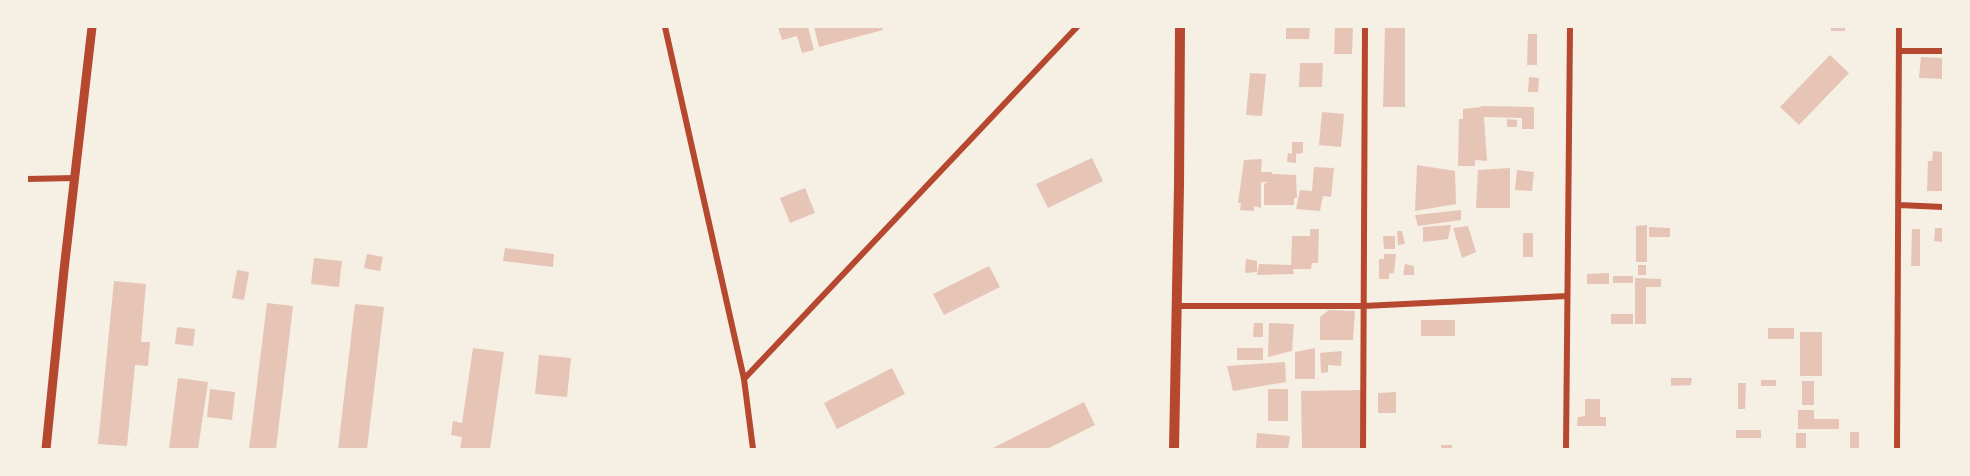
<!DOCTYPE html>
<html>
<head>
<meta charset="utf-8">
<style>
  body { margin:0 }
  #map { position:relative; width:1970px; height:476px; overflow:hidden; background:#f6efe4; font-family:"PT Sans Narrow",sans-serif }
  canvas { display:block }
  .frame { position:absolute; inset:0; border:28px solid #f6efe4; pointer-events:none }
</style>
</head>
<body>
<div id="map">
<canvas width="1970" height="476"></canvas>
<div class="frame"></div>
</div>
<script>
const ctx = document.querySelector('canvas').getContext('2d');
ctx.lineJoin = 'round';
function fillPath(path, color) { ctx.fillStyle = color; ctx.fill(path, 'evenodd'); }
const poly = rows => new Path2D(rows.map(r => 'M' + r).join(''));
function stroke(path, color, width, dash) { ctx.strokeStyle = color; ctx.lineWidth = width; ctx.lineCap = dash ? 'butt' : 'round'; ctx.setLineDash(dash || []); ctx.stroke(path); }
fillPath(poly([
  [778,27,808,27,814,50,802,53,797,36,782,40],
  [814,27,882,27,883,30,819,47],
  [1286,27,1310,27,1309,39,1286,39],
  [1335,27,1353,27,1352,54,1334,54],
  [1385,27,1405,27,1405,107,1383,107],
  [1831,27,1845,27,1845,31,1831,31],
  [1528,34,1537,34,1537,65,1527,65],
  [1830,55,1849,73,1799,125,1780,107],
  [1921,57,1943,58,1943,79,1919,78],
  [1300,63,1323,63,1322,87,1299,87],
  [1250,73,1266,74,1262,116,1246,115],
  [1529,77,1539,78,1538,92,1528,92],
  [1481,106,1534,107,1534,129,1522,129,1522,118,1484,117,1487,161,1475,160,1475,166,1458,166,1459,119,1463,119,1463,109,1481,107],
  [1322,112,1344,114,1341,147,1319,145],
  [1507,119,1517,120,1517,127,1507,127],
  [1292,142,1303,142,1303,153,1296,154,1296,163,1287,162,1288,153,1292,154],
  [1933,151,1943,152,1943,191,1927,191,1928,161,1932,161],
  [1092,158,1103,181,1048,208,1036,184],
  [1262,159,1261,172,1272,172,1272,174,1296,175,1297,198,1294,198,1294,205,1264,205,1264,184,1268,182,1261,182,1261,208,1254,206,1254,211,1240,210,1241,203,1238,203,1244,160],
  [1417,165,1455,171,1456,204,1415,211],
  [1314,167,1334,168,1331,197,1323,196,1320,211,1296,209,1300,190,1312,191],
  [1510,168,1510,208,1476,208,1478,170],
  [1517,170,1534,172,1532,191,1515,190],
  [805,188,815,213,790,223,780,198],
  [1461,210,1461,220,1418,226,1415,215],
  [1451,225,1448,239,1423,242,1423,227],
  [1647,225,1647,262,1636,262,1636,226],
  [1468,226,1476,252,1462,258,1453,228],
  [1649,227,1670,228,1670,237,1649,237],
  [1935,228,1943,228,1943,242,1934,241],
  [1310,229,1319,229,1318,263,1312,263,1311,269,1293,269,1294,274,1257,275,1259,264,1291,265,1292,236,1310,236],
  [1912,229,1920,229,1920,266,1911,266],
  [1397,231,1402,231,1405,244,1398,245],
  [1523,233,1533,233,1533,257,1523,257],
  [1383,236,1395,236,1395,249,1384,249],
  [505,248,554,254,553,267,503,261],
  [367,254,383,257,380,271,364,268],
  [1384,254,1396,254,1394,273,1389,274,1389,279,1379,279,1379,259,1384,259],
  [314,258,342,261,339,287,311,284],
  [1246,259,1257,261,1257,272,1245,273],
  [1405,264,1414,266,1414,275,1403,275],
  [1638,265,1646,265,1646,275,1638,275],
  [989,266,1000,287,944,315,933,294],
  [237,270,249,272,244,300,232,298],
  [1609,273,1609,284,1587,284,1587,274],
  [1613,276,1633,276,1633,283,1613,283],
  [1635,278,1661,279,1661,287,1646,287,1646,324,1635,324],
  [114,281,146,284,141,342,150,342,148,366,135,365,127,446,98,444],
  [267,303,293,306,276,449,249,449],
  [355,304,384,307,367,449,338,449],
  [1329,310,1355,311,1353,340,1320,340,1320,317],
  [1611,314,1633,314,1633,324,1611,324],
  [1421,320,1455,320,1455,336,1421,336],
  [1254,323,1263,323,1263,337,1253,337],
  [1269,323,1294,324,1292,351,1268,357],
  [177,327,195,329,193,346,175,344],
  [1768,328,1794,328,1794,339,1768,339],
  [1800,332,1822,332,1822,376,1800,376],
  [473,348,504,352,490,449,460,449,462,437,451,435,453,421,462,423],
  [1237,348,1263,348,1263,360,1237,360],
  [1315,348,1315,379,1295,379,1295,352],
  [1342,351,1341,366,1328,365,1328,372,1321,373,1320,353],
  [539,355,571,358,567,397,535,394],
  [1285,362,1286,382,1233,391,1227,366],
  [892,368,905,394,837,429,824,403],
  [178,378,208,382,198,449,169,449],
  [1671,378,1692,378,1691,385,1671,386],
  [1761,380,1776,380,1776,386,1761,386],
  [1802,381,1814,381,1814,405,1802,405],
  [1738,383,1746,383,1745,409,1738,409],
  [210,389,235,392,232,420,207,417],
  [1268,389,1288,389,1288,421,1268,421],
  [1361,390,1361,449,1302,449,1301,391],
  [1396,392,1396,413,1378,413,1378,393],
  [1585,399,1600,399,1600,417,1606,417,1606,426,1577,426,1578,417,1585,416],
  [1084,402,1095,425,1047,449,991,449],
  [1798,410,1814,410,1814,419,1839,419,1839,429,1798,429],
  [1736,430,1761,430,1761,438,1736,438],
  [1850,432,1859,432,1859,449,1850,449],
  [1257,433,1290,436,1288,449,1256,448],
  [1796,433,1806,433,1806,449,1796,449],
  [1441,445,1452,445,1452,449,1441,449]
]), '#e6c5b7');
stroke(poly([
  [665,27,744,379,753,449],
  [1899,51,1943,51],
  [27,179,75,178],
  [1899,205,1943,207],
  [1176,306,1364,306,1567,296],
  [744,379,1077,27],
  [1363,449,1365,27],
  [1566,449,1570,27],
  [1897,449,1899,27]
]), '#b5482f', 6);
stroke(poly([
  [46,449,64,270,92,27]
]), '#b5482f', 9);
stroke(poly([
  [1174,449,1179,185,1180,27]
]), '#b5482f', 10);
</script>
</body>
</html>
